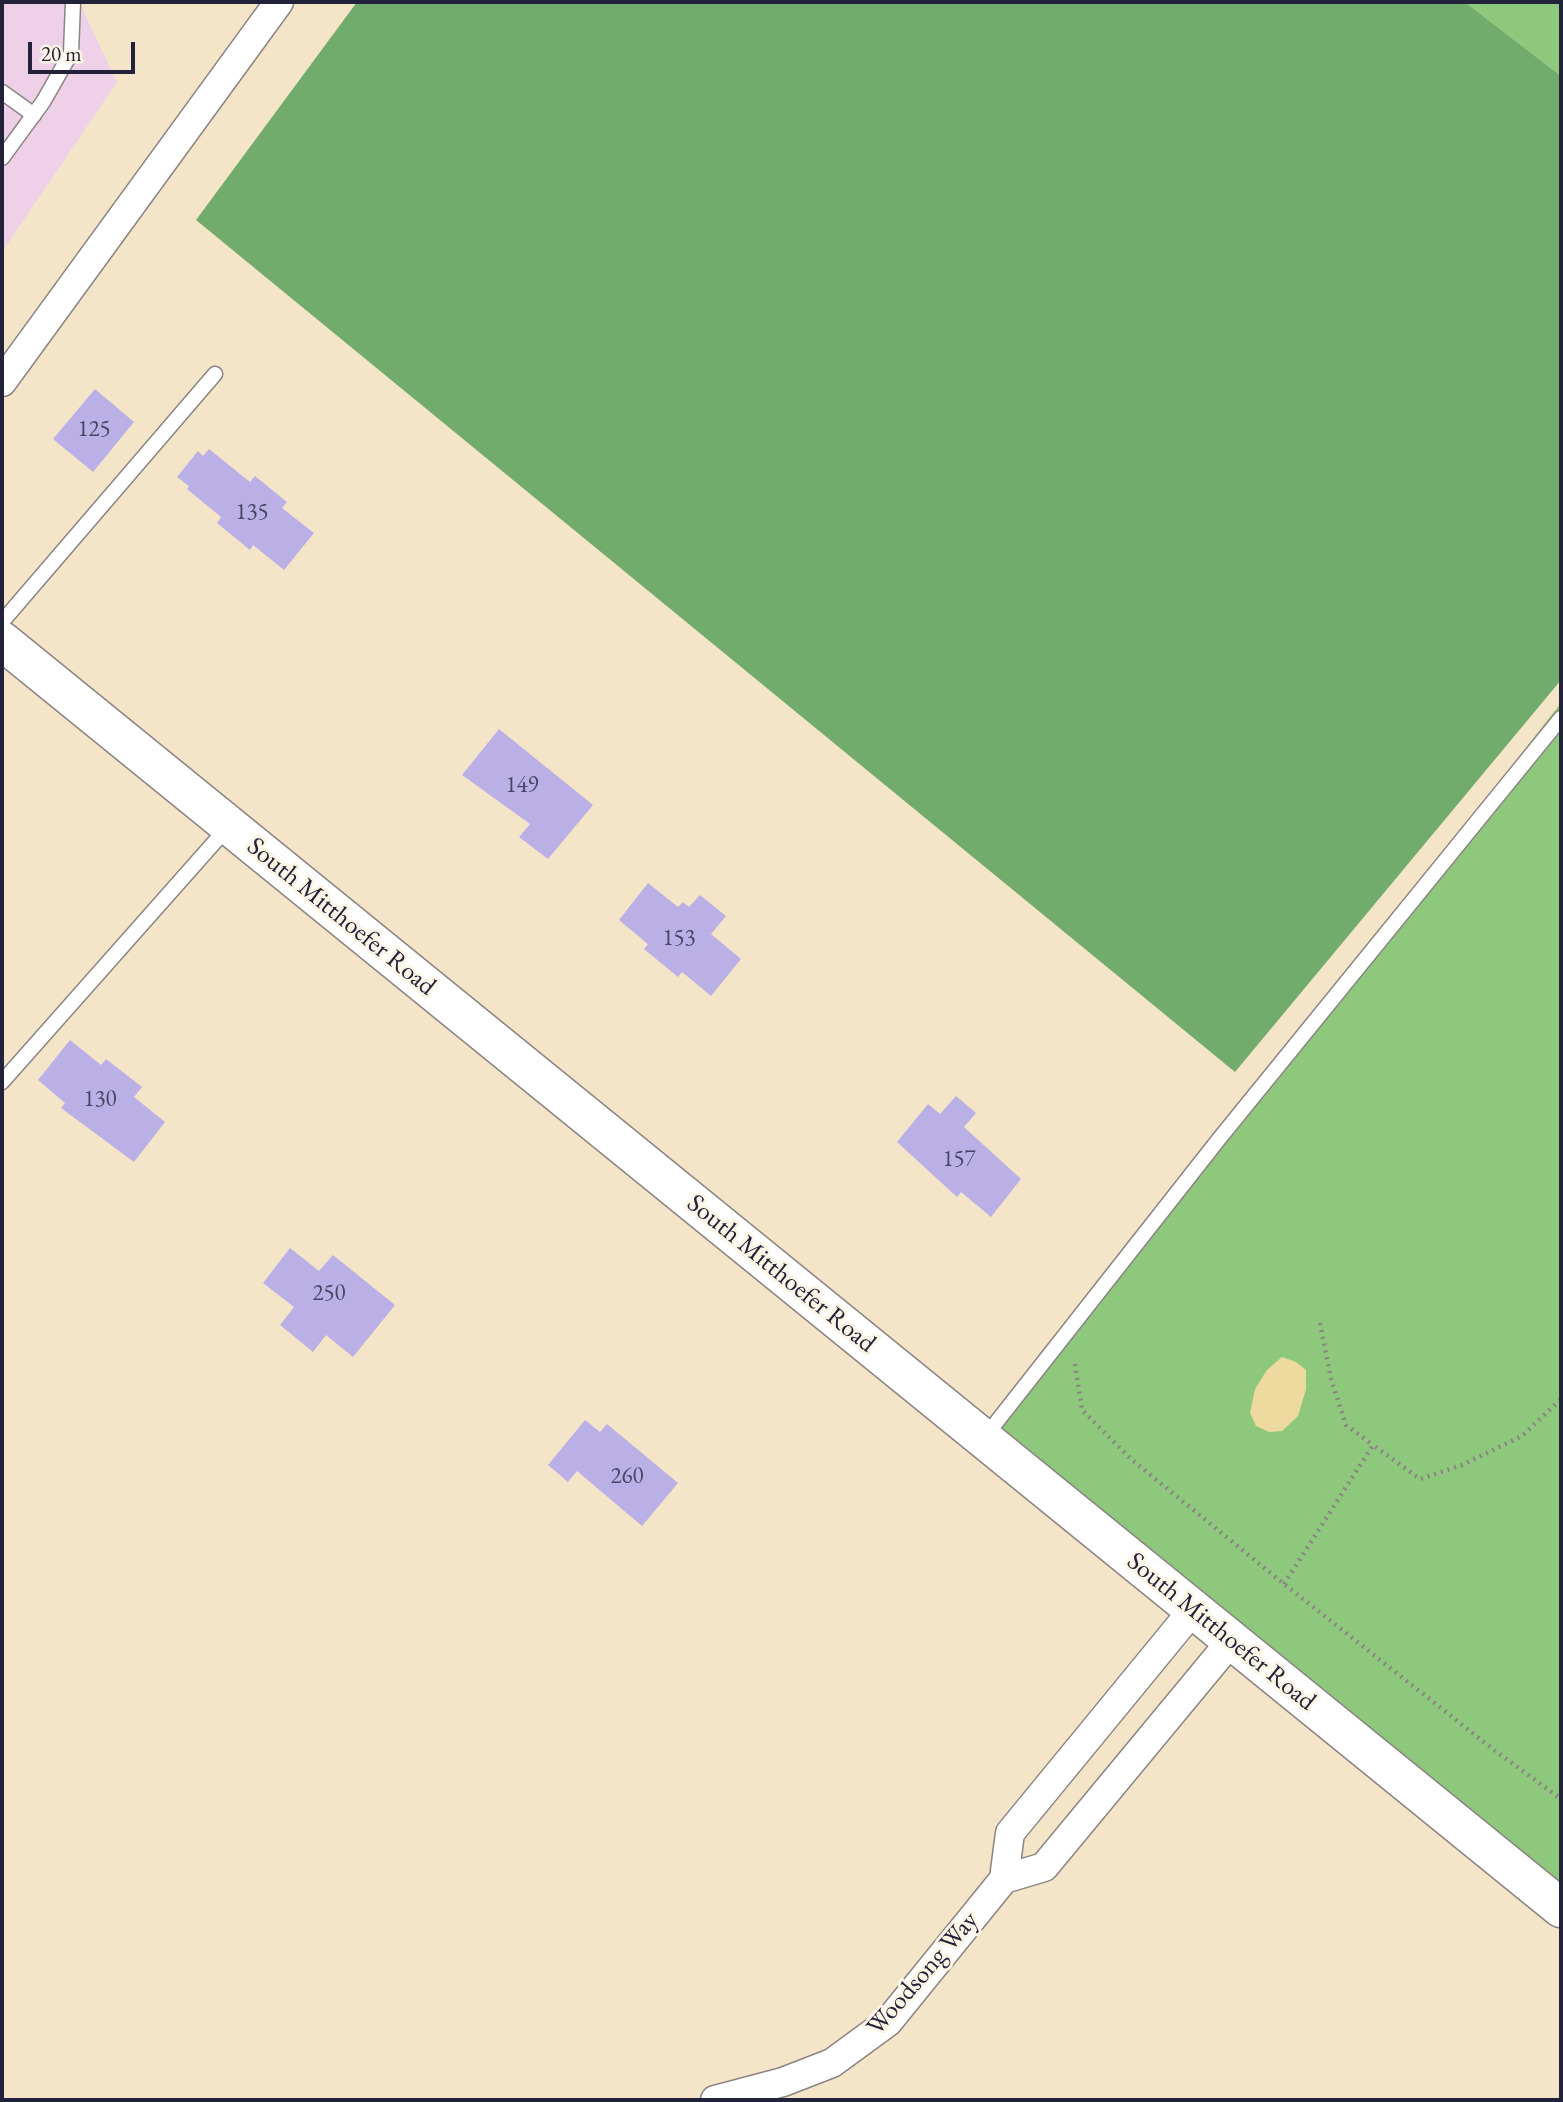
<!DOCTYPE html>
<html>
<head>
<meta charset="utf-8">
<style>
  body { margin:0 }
  #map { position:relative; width:1563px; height:2102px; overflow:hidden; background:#f4e5c9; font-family:"EB Garamond",serif }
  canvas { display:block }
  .frame { position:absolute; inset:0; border:4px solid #22223b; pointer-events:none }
  .scale { position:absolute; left:28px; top:42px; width:107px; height:32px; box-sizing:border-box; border:4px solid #22223b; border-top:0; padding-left:9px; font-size:21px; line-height:24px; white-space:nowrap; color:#22223b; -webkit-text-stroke:5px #fcf5e5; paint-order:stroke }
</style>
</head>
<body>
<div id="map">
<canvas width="1563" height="2102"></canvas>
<div class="frame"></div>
<div class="scale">20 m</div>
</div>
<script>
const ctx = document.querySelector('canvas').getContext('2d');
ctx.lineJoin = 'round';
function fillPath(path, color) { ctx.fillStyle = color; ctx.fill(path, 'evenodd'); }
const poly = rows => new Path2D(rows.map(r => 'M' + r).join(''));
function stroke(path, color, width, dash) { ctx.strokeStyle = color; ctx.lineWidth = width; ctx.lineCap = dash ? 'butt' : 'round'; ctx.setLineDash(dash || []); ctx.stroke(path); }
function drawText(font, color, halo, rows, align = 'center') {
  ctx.font = font + ' "EB Garamond",serif'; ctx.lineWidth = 6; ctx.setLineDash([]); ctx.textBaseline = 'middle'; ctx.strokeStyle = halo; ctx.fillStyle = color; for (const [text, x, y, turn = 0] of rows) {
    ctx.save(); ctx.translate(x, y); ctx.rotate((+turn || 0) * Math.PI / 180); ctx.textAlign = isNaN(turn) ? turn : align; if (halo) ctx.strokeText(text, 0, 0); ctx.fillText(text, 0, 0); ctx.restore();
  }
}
fillPath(poly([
  [2,2,79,2,117,82,2,252]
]), '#eed0e8');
fillPath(poly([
  [1465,2,1561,2,1561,76],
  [1561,703,1561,1909,984,1438]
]), '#8ec87d');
fillPath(poly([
  [357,2,1465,2,1561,76,1561,680,1235,1072,196,220]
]), '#72ac6c');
fillPath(poly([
  [1282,1357,1296,1362,1306,1370,1306,1389,1298,1416,1282,1431,1269,1432,1256,1426,1250,1413,1255,1389,1267,1370]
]), '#eeda9e');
fillPath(poly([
  [95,389,134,422,93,472,53,439],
  [209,449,250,482,255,476,287,502,282,508,314,533,284,570,253,545,250,550,217,523,221,517,187,489,189,486,177,477,198,451,203,456],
  [499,729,593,805,548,859,519,837,530,824,462,775],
  [648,883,678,907,683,902,689,907,700,895,726,916,711,934,741,959,711,996,682,972,678,977,644,949,648,944,619,920],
  [70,1040,101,1065,106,1059,142,1087,134,1097,165,1122,134,1162,61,1108,65,1103,38,1080],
  [956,1096,976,1113,964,1127,1021,1179,991,1217,961,1192,957,1197,897,1142,928,1104,940,1114],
  [290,1248,319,1271,333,1255,395,1305,353,1357,326,1335,313,1352,280,1325,294,1307,263,1283],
  [585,1420,600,1432,607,1424,678,1483,642,1526,577,1471,568,1482,548,1465]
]), '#bbb0e5');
const service = poly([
  [2,92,34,115],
  [2,158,43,102,71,53,73,2],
  [2,622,215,374],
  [2,1082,228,827],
  [984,1438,1219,1139,1561,718]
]);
const minor = poly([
  [2,382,279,2],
  [1004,1879,1044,1867,1232,1640],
  [715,2100,783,2082,832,2063,888,2022,1004,1879,1010,1833,1193,1610]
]);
const secondary = poly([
  [2,641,1561,1908]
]);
stroke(service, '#8b8482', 17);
stroke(minor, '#8b8482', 31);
stroke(secondary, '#8b8482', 41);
stroke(poly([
  [1320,1323,1331,1379,1346,1425,1373,1445],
  [1075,1364,1082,1410,1131,1459,1284,1584,1494,1750,1561,1799],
  [1284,1584,1373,1445,1420,1479,1462,1465,1522,1436,1561,1399]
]), '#8b8482', 4.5, [2, 5]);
stroke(service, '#fff', 14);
stroke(minor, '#fff', 28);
stroke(secondary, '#fff', 38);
drawText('23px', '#484666', null, [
  ["125",94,430],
  ["135",252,513],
  ["149",522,786],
  ["153",679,939],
  ["130",100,1100],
  ["157",959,1160],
  ["250",329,1294],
  ["260",627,1477]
]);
drawText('26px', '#22223b', '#fcf5e5', [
  ["South Mitthoefer Road",341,917,39],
  ["South Mitthoefer Road",781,1274,39],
  ["South Mitthoefer Road",1221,1632,39],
  ["Woodsong Way",923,1974,-49]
]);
</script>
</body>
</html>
